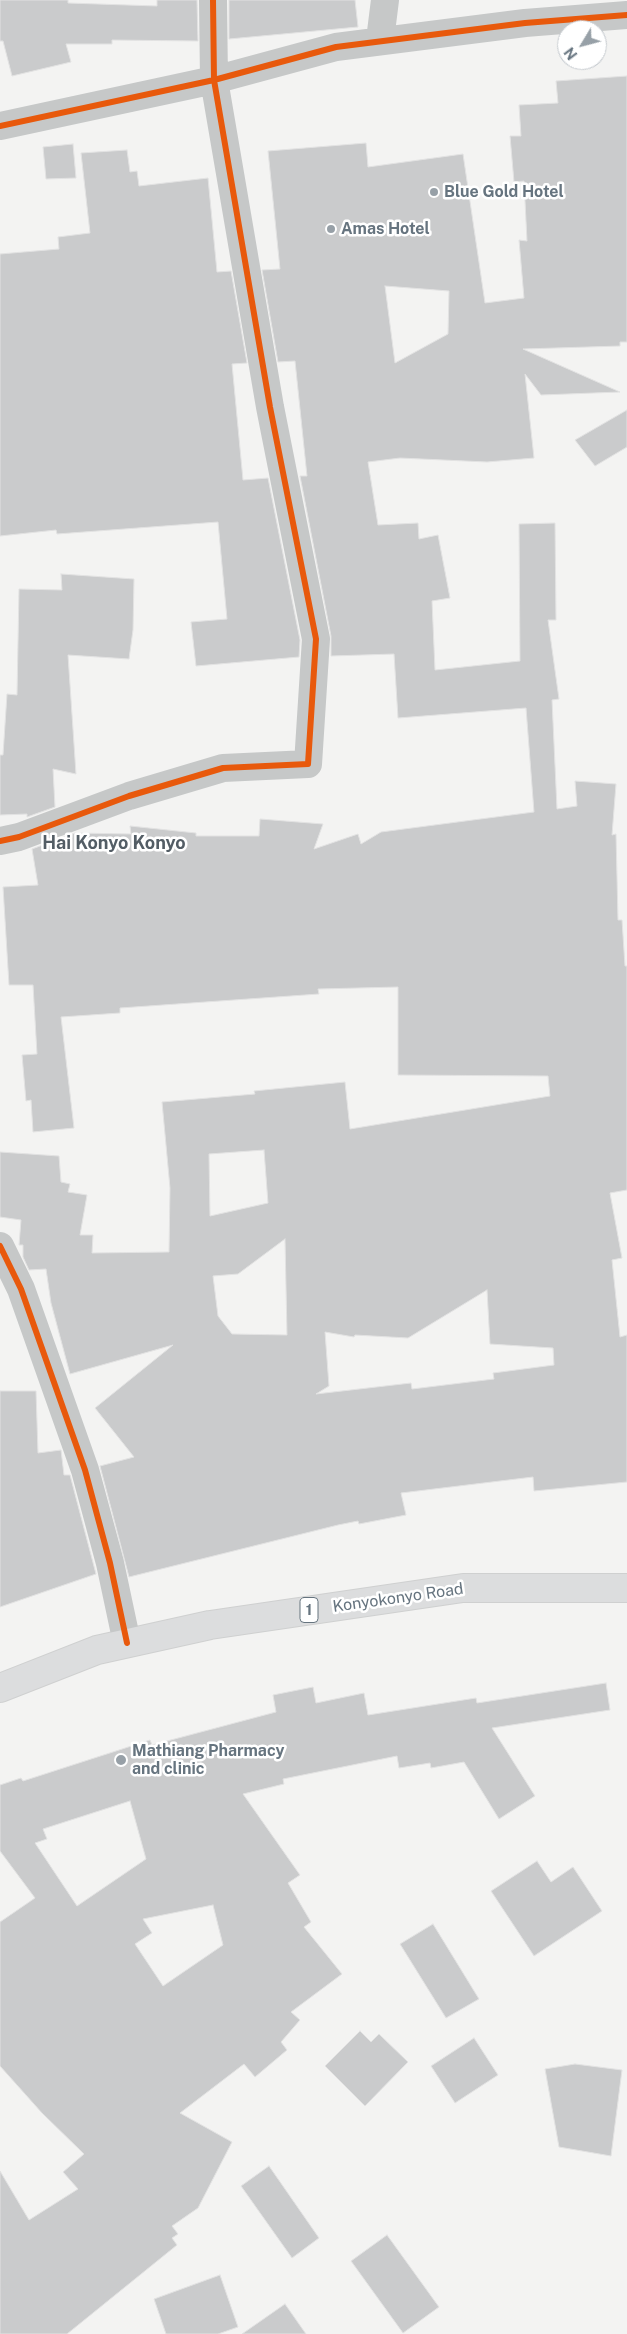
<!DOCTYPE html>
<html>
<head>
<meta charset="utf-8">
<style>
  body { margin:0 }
  #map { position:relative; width:627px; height:2334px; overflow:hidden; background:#f3f3f2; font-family:"Public Sans",sans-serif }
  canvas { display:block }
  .north { position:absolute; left:557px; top:20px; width:50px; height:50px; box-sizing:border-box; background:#fff; border:1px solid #c2c7cc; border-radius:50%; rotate:233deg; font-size:14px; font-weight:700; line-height:20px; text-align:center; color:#66747f }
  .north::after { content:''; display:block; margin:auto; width:18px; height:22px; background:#97a0a7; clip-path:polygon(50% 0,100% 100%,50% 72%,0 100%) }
</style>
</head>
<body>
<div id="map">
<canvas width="627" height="2334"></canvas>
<div class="north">N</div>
</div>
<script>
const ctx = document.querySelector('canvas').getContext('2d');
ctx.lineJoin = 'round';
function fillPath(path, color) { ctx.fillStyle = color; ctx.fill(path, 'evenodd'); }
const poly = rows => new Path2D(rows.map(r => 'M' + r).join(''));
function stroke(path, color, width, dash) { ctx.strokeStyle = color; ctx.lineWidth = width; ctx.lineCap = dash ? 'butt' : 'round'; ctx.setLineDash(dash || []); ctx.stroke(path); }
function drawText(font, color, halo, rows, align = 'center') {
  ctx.font = font + ' "Public Sans",sans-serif'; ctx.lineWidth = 5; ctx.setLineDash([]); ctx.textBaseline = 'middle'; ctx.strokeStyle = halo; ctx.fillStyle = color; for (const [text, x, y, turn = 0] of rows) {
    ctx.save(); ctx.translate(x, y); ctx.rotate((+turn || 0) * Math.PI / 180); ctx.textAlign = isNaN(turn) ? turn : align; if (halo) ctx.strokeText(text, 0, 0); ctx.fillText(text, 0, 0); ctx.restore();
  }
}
const building = poly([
  [0,0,68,0,68,3,157,6,157,0,197,0,198,41,112,40,112,44,66,44,71,62,12,76,3,41,0,41,0,0],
  [229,0,355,0,358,27,229,39,229,0],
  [627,76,627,342,620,342,620,346,523,349,620,392,541,395,525,374,534,458,487,462,400,458,368,462,378,525,418,523,419,539,438,535,450,598,432,601,435,670,520,661,519,524,555,523,556,620,548,620,559,699,552,700,557,809,577,806,575,781,616,784,612,835,616,834,618,920,622,920,625,966,627,966,627,1190,610,1193,622,1258,612,1260,620,1337,627,1335,627,1482,534,1491,533,1477,401,1493,406,1515,359,1524,358,1521,338,1525,129,1577,100,1466,134,1457,95,1408,173,1345,70,1374,51,1303,46,1269,29,1270,23,1257,23,1245,19,1245,21,1220,0,1217,0,1152,59,1156,61,1182,70,1184,68,1192,87,1195,80,1235,93,1235,92,1253,169,1252,170,1188,162,1102,255,1094,254,1091,345,1082,350,1129,550,1096,548,1076,398,1075,398,987,318,989,319,994,120,1008,120,1013,61,1017,74,1128,33,1132,31,1100,26,1101,22,1055,37,1054,33,985,9,985,3,887,38,885,32,849,75,833,131,834,130,826,196,833,196,836,259,836,260,819,323,824,314,849,358,834,361,844,381,832,534,812,526,708,398,718,394,654,331,656,331,636,300,476,307,476,295,361,278,362,262,270,280,269,268,151,366,143,368,167,463,154,485,303,524,298,519,240,527,241,524,181,514,182,510,136,521,136,519,105,558,103,556,81,627,76],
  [385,286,449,291,448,334,395,363,385,286],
  [264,1150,268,1203,210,1216,209,1154,264,1150],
  [285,1239,287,1335,232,1334,218,1316,213,1276,238,1274,285,1239],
  [487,1290,490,1344,553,1348,554,1365,493,1373,494,1379,412,1389,411,1383,316,1394,329,1386,325,1332,354,1337,355,1335,408,1338,487,1290],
  [73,144,76,178,46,179,43,147,73,144],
  [127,150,130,172,137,171,139,186,208,178,217,272,231,271,247,363,232,364,243,480,268,478,300,640,299,657,196,666,191,622,227,619,218,522,57,534,56,530,0,536,0,254,59,249,58,237,90,233,81,153,127,150],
  [627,410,627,447,595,466,575,440,627,410],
  [61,574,134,579,133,630,129,659,68,655,76,774,53,769,55,807,27,817,27,814,0,815,0,755,3,755,7,694,17,695,19,589,62,590,61,574],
  [0,1391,36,1391,38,1453,61,1450,64,1475,70,1475,96,1574,0,1607,0,1391],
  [606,1683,610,1710,492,1728,535,1796,499,1819,464,1762,431,1768,430,1763,399,1768,397,1756,283,1779,284,1784,243,1794,300,1875,288,1883,311,1922,304,1927,342,1974,291,2012,300,2020,281,2042,287,2050,255,2077,244,2064,180,2113,232,2142,198,2208,172,2226,178,2234,172,2238,177,2245,67,2334,0,2334,0,2171,29,2220,78,2189,63,2172,84,2154,42,2113,0,2066,0,1922,35,1898,0,1851,0,1785,21,1778,23,1781,150,1740,152,1745,276,1712,273,1695,313,1687,316,1703,364,1693,368,1715,476,1698,477,1703,606,1683],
  [130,1801,146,1859,77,1906,35,1843,47,1839,43,1829,130,1801],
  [213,1905,223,1945,163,1986,135,1944,152,1933,143,1919,213,1905],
  [537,1861,551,1882,573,1867,602,1911,534,1956,491,1891,537,1861],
  [433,1924,479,1999,446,2018,400,1944,433,1924],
  [360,2031,371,2042,379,2034,408,2062,365,2106,325,2066,360,2031],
  [474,2038,498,2075,455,2103,431,2066,474,2038],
  [575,2064,622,2070,611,2156,559,2147,545,2069,575,2064],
  [269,2166,319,2238,292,2258,241,2186,269,2166],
  [387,2235,439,2307,403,2333,351,2261,387,2235],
  [220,2275,238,2327,218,2334,166,2334,154,2299,220,2275],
  [285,2304,306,2334,242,2334,285,2304]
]);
fillPath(building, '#cacbcc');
stroke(building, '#e2e2e2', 1);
const major = poly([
  [0,1688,97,1650,210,1625,463,1588,627,1588]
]);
stroke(major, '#cfd0d0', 30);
stroke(poly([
  [380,40,385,0],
  [0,126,214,80,336,47,525,23,627,15],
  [0,841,19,837,129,796,223,768,308,764,316,639,270,407,214,80,213,0],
  [0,1246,21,1289,85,1470,110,1563,127,1643]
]), '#c6c8c8', 28);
stroke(major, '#dcddde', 28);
stroke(poly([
  [0,126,214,80,336,47,525,23,627,15],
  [0,841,19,837,129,796,223,768,308,764,316,639,270,407,214,80,213,0],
  [0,1246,21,1289,85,1470,110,1563,127,1643]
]), '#e8590c', 6);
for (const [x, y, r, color] of [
  [434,192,5,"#97a0a7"],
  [331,229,5,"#97a0a7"],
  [121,1760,6,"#97a0a7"]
]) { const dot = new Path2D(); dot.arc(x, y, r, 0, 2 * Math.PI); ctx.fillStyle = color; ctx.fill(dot); stroke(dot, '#fff', 2); }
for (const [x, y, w] of [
  [309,1610,18]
]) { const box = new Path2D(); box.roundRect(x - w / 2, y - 12.5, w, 25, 4); ctx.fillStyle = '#fff'; ctx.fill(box); stroke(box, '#66747f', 1); }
drawText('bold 15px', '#66747f', null, [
  ["1",309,1610]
]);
drawText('bold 16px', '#66747f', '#fff', [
  ["Blue Gold Hotel",444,192],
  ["Amas Hotel",341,229],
  ["Mathiang Pharmacy",132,1751],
  ["and clinic",132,1769]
], 'left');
drawText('16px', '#66747f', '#fff', [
  ["Konyokonyo Road",398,1598,-8]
]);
drawText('bold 18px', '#535d65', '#fff', [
  ["Hai Konyo Konyo",114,843]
]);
</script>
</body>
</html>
